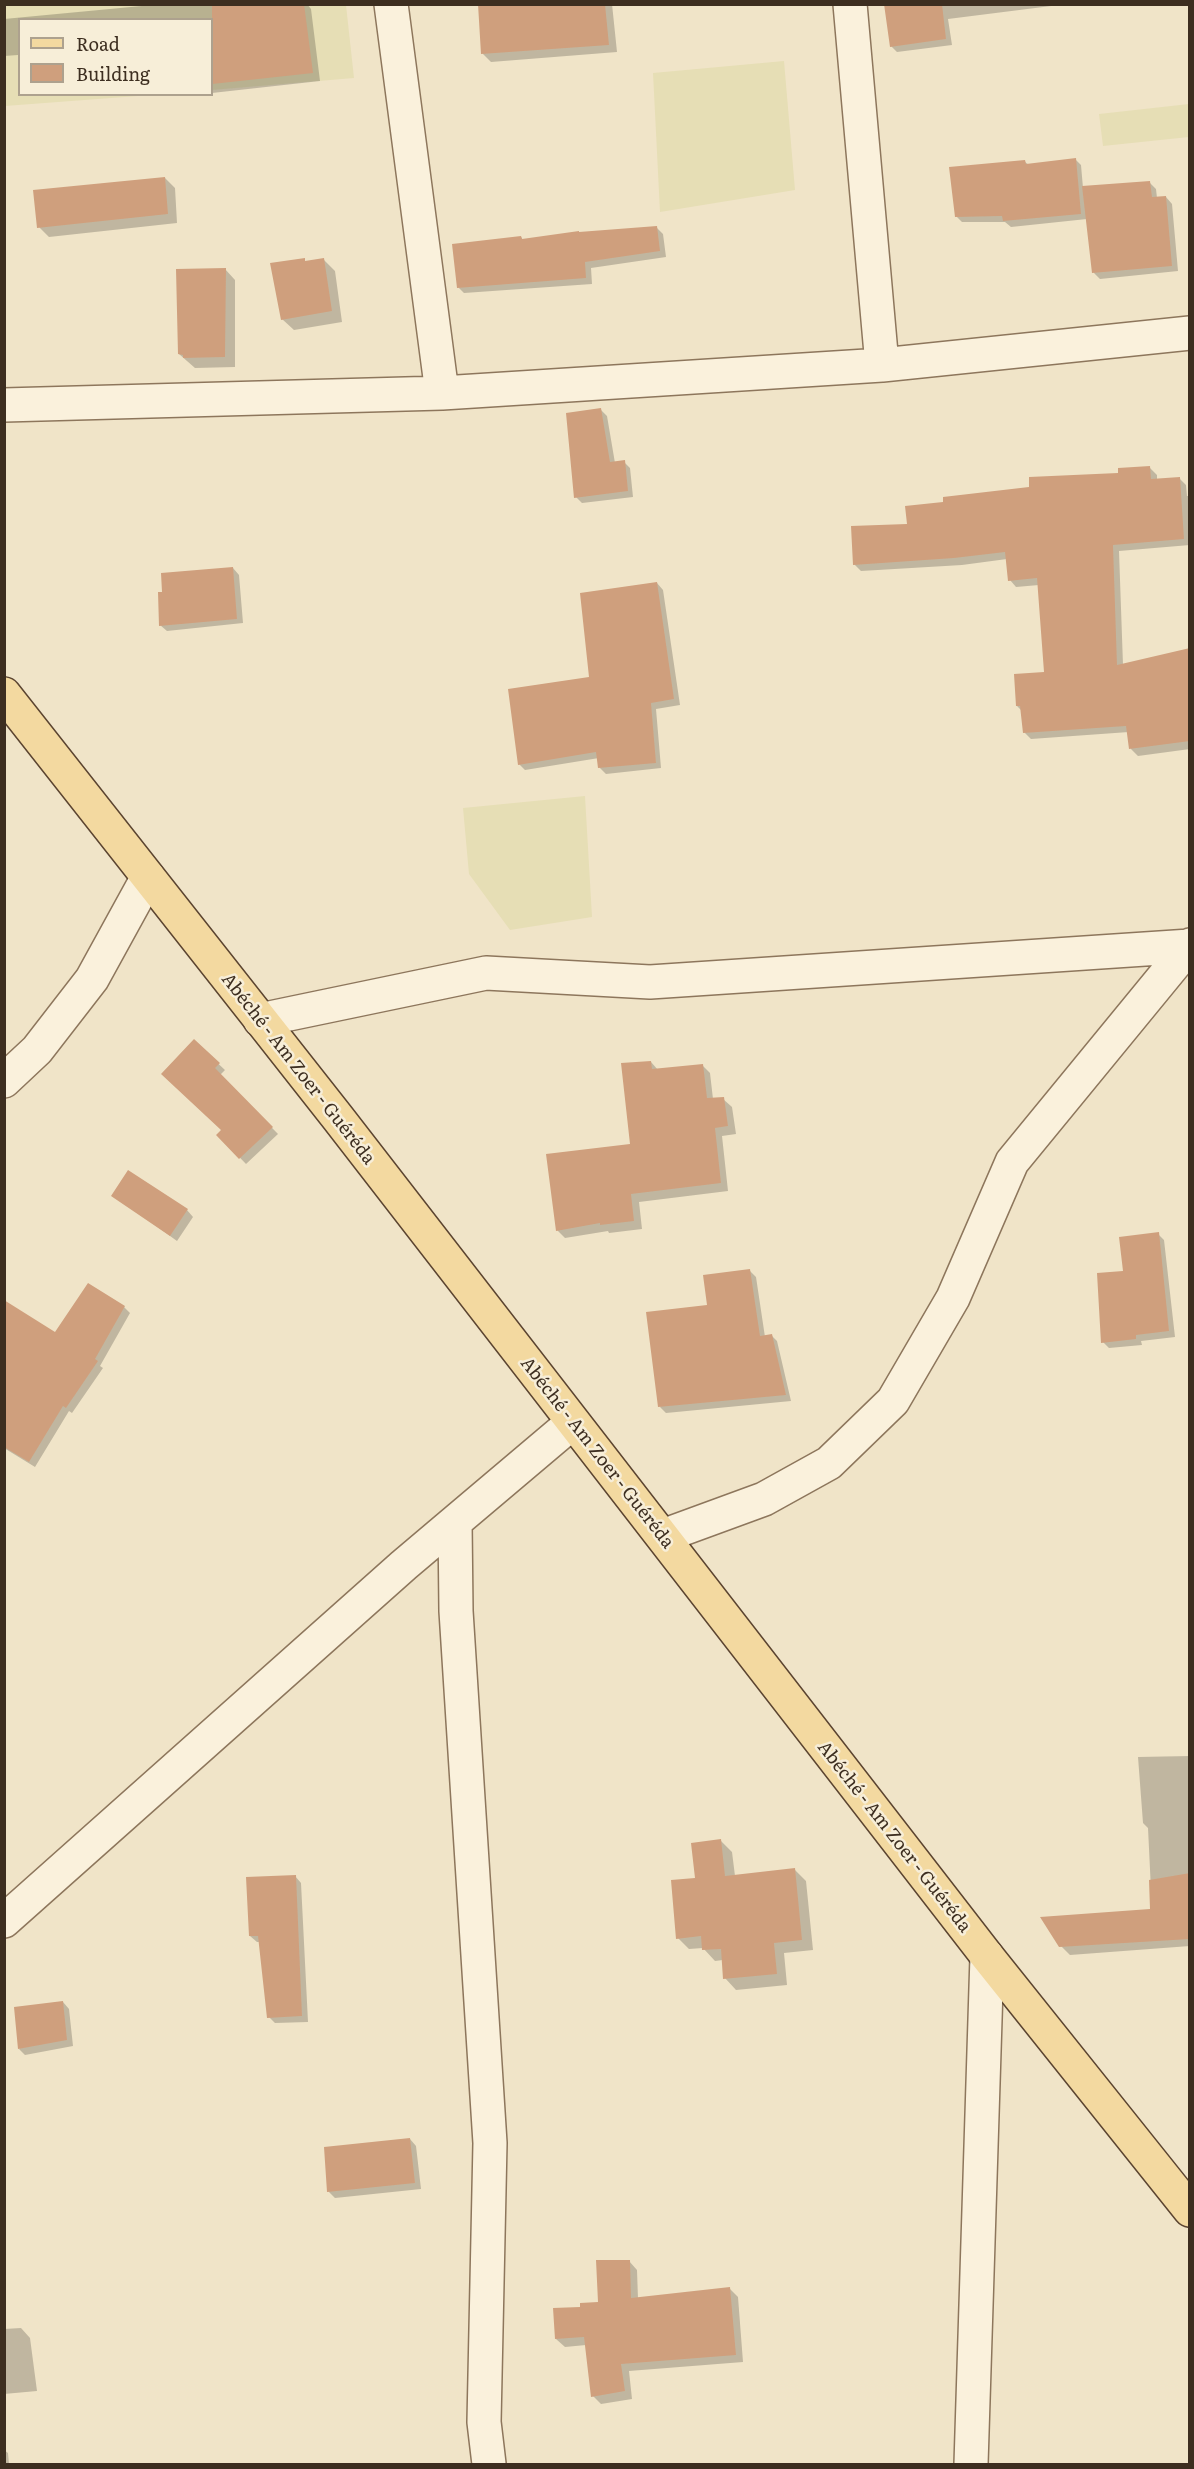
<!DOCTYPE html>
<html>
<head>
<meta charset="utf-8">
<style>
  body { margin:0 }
  #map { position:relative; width:1194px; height:2469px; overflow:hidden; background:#f0e4c8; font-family:Literata,serif }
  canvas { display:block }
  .frame { position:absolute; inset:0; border:6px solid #3d2e20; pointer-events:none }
  .legend { position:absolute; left:18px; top:18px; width:195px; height:78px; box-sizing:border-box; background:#f7eed8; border:2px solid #ada18e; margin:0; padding:8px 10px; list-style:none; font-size:18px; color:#3d2e20 }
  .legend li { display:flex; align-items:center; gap:12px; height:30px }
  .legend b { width:30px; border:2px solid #ada18e }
</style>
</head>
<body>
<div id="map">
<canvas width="1194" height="2469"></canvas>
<div class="frame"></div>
<ul class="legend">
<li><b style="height:8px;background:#f3d9a0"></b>Road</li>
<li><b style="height:16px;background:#cf9f7d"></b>Building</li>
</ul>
</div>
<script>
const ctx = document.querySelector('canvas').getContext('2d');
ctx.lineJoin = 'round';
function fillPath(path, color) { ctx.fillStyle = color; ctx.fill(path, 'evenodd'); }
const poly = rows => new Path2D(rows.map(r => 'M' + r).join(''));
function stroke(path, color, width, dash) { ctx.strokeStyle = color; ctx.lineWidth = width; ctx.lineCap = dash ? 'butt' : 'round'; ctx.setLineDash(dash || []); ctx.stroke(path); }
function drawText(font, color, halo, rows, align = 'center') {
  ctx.font = font + ' Literata,serif'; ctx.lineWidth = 5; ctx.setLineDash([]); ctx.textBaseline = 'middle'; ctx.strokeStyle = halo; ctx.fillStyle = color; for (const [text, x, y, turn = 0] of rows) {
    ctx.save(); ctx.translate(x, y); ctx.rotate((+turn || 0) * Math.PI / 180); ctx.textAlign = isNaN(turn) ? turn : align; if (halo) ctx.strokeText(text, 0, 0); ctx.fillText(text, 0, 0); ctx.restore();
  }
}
fillPath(poly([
  [5,5,346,5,354,78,212,90,212,20,20,20,20,94,151,95,5,106],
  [784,61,795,190,660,212,653,73],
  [1189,104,1189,137,1103,146,1099,114],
  [585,796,592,917,510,930,469,874,463,808]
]), '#e6deb5');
fillPath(poly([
  [307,4,311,9,320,81,212,93,212,20,20,20,20,65,18,55,4,56,4,19,152,5],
  [479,4,612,4,617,52,491,62,483,54],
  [885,4,1067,4,948,19,952,45,897,52,891,46],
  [1075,159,1081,165,1083,188,1150,183,1156,189,1157,198,1166,197,1172,204,1178,271,1100,279,1094,273,1087,219,1011,227,1005,222,962,222,956,216,1025,162,1029,165],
  [165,178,175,188,177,223,49,237,39,227],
  [657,228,663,234,666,257,591,268,592,284,464,293,458,287,521,237,523,240],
  [324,260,335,271,342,322,294,330,282,319],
  [225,269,235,280,235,367,195,368,179,354],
  [600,409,607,416,615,463,624,462,630,468,633,497,582,503,576,497],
  [1150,468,1157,475,1157,480,1179,478,1186,485,1187,496,1190,496,1190,545,1119,551,1123,665,1190,649,1190,749,1138,756,1131,749,1129,732,1031,739,1024,732,1022,711,1017,706,1046,673,1039,585,1016,587,1010,580,1007,559,962,565,861,571,854,564,908,525,945,503],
  [233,568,239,575,243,623,167,631,160,625],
  [657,583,663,590,680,705,656,709,661,768,606,774,599,767,599,758,525,770,519,764,590,678],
  [194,1041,225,1070,220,1075,278,1134,246,1164,218,1135,223,1130],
  [651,1062,658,1070,702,1065,710,1073,713,1099,723,1099,732,1107,736,1134,722,1136,728,1191,639,1202,642,1229,609,1233,608,1231,565,1238,557,1230,631,1145],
  [113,1195,187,1210,193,1217,177,1241],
  [1158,1234,1164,1240,1175,1337,1141,1341,1142,1345,1109,1348,1103,1342,1125,1272],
  [750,1271,756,1277,765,1337,771,1335,777,1341,791,1401,666,1413,660,1407,708,1307],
  [124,1307,130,1313,100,1366,103,1368,72,1413,69,1411,35,1467,4,1448,4,1416,55,1334],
  [1190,1756,1190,1946,1070,1955,1061,1946,1152,1911,1148,1828,1143,1823,1138,1757],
  [721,1841,732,1852,735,1876,795,1870,806,1881,813,1950,784,1953,787,1985,736,1990,725,1978,723,1960,715,1961,703,1948,689,1949,678,1938,697,1879],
  [295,1876,301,1883,308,2022,275,2023,269,2017,261,1942,257,1942,250,1936],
  [63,2002,69,2009,73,2046,25,2055,19,2049],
  [410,2139,416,2146,421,2189,335,2198,328,2191],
  [629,2261,637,2270,638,2299,730,2289,738,2297,743,2362,629,2371,632,2399,601,2404,593,2396,586,2345,565,2347,556,2339,582,2308,599,2303],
  [21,2328,30,2338,37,2391,4,2394,4,2329],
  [4,2450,8,2453,9,2464,4,2464]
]), '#0003');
fillPath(poly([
  [212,4,304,4,313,73,212,84],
  [478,4,605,4,609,45,481,54],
  [884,4,942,4,946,39,890,47],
  [1076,158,1081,214,1003,221,1002,216,955,217,949,167,1025,160,1026,164],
  [165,177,168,214,37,228,33,190],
  [1150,181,1152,197,1166,196,1172,266,1092,273,1082,186],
  [657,226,660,251,585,262,586,278,457,288,452,244,521,236,522,239,579,231,579,232],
  [305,258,305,261,324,258,332,311,281,320,270,263],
  [226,268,225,357,183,358,183,355,178,354,176,269],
  [601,408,610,462,625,460,628,491,574,498,566,413],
  [1150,466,1151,479,1180,477,1184,539,1113,545,1117,665,1190,648,1190,741,1129,749,1126,726,1023,733,1020,706,1016,706,1014,674,1044,672,1037,578,1008,581,1005,552,954,558,853,565,851,526,907,524,905,506,943,502,943,497,1029,487,1029,477,1118,473,1118,468],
  [233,567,237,619,159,626,158,592,162,592,161,573],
  [657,582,674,699,651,703,656,763,598,768,596,752,518,765,508,689,589,677,580,593],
  [194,1039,220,1063,215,1068,273,1127,239,1159,216,1135,221,1130,161,1074],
  [651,1061,652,1069,703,1064,707,1098,724,1097,728,1126,715,1128,721,1183,631,1194,634,1221,600,1225,600,1223,556,1231,546,1154,630,1144,621,1063],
  [128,1170,188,1209,170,1236,111,1196],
  [1159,1232,1169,1331,1136,1335,1136,1339,1101,1343,1097,1273,1123,1271,1119,1237],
  [750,1269,760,1336,772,1334,786,1395,658,1407,646,1312,707,1305,703,1275],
  [88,1283,125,1306,95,1359,98,1361,66,1408,63,1406,29,1462,4,1447,4,1300,55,1332],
  [721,1839,725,1876,795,1868,802,1940,774,1943,777,1974,723,1979,721,1949,702,1950,701,1936,676,1939,671,1880,695,1878,691,1843],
  [1190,1873,1190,1939,1059,1947,1040,1917,1150,1909,1149,1880],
  [296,1875,302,2016,267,2018,258,1936,249,1936,246,1877],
  [63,2001,67,2040,18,2049,14,2007],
  [410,2138,415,2183,327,2192,324,2147],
  [596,2260,630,2260,631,2298,730,2287,736,2355,621,2364,625,2391,591,2397,584,2337,555,2339,553,2308,580,2307,580,2303,598,2302]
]), '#cf9f7d');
const minor = poly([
  [391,4,442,393],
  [850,4,882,365],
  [4,405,442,393,882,365,1190,333],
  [260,1020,486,973,650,982,1190,946],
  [4,1081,37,1050,92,979,148,877],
  [455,1522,456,1611,490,2143,484,2422,489,2464],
  [663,1536,764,1499,829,1463,893,1401,953,1298,1012,1162,1190,945],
  [4,1921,404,1565,572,1423],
  [971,2464,987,1956]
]);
const major = poly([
  [4,694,338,1118,987,1956,1190,2210]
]);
stroke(minor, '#8d765c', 36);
stroke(major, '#5b4430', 36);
stroke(minor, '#faf1dc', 33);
stroke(major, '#f3d9a0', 33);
drawText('18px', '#3d2e20', '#f7eed8', [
  ["Abéché - Am Zoer - Guéréda",298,1069,52],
  ["Abéché - Am Zoer - Guéréda",597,1453,52],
  ["Abéché - Am Zoer - Guéréda",894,1837,52]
]);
</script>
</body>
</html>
